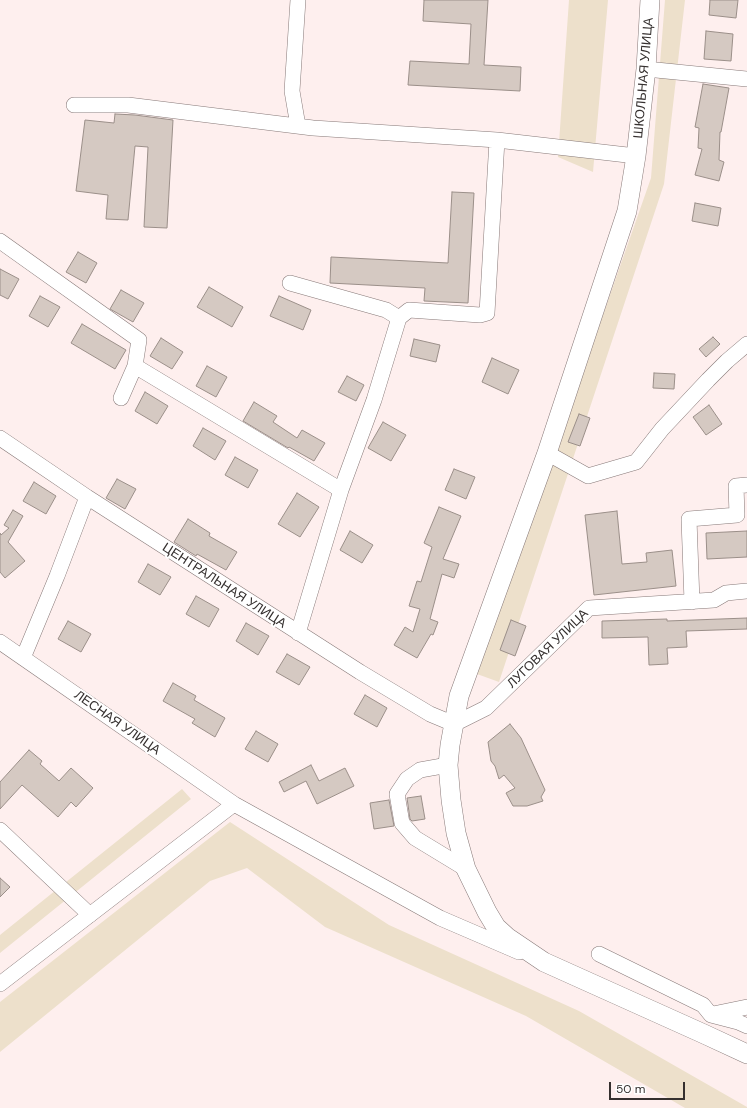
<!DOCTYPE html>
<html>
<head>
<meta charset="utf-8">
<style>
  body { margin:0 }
  #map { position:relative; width:747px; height:1108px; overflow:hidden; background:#feefee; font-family:"DM Sans",sans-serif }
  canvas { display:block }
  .scale { position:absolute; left:609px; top:1082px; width:76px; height:18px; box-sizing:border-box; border:2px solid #35302f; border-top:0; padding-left:5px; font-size:12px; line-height:14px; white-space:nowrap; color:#35302f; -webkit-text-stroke:3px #fff; paint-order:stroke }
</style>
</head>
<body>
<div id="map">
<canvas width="747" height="1108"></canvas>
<div class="scale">50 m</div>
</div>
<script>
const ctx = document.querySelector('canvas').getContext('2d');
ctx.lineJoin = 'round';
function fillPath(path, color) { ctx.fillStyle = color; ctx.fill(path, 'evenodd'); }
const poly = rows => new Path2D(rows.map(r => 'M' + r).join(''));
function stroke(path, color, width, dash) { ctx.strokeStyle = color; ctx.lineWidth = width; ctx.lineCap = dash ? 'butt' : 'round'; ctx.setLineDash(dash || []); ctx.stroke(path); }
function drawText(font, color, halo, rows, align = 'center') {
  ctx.font = font + ' "DM Sans",sans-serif'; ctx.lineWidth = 4; ctx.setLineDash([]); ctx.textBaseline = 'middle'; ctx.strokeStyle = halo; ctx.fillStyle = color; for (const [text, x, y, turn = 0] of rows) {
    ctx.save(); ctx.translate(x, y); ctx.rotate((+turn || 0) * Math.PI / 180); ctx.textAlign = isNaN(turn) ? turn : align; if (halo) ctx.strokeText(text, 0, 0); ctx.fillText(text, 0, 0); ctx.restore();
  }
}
fillPath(poly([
  [569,0,608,0,593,172,558,157],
  [665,0,685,0,664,184,499,682,477,674,651,178],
  [182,789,191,799,0,953,0,935],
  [230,822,389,925,579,1011,747,1107,747,1108,685,1108,526,1016,325,927,247,868,210,881,0,1052,0,1002]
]), '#ede0cb');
const building = poly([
  [424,0,488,0,484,65,521,67,520,91,408,85,410,61,469,64,471,24,423,21,424,0],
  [710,0,738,0,736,18,709,15,710,0],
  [706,31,733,34,731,61,704,59,706,31],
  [703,84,729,88,721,132,720,132,719,160,724,162,719,181,695,175,702,149,698,148,699,128,695,127,703,84],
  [115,114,135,115,173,120,167,228,144,227,148,147,135,146,128,220,106,219,108,195,76,191,85,120,114,123,115,114],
  [452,192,474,193,468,303,424,301,425,288,330,283,331,257,448,263,452,192],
  [695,203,721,208,718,226,692,221,695,203],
  [78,252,97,263,86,283,66,272,78,252],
  [0,269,19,279,8,299,0,295,0,269],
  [209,287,243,307,232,327,197,307,209,287],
  [121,290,144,303,133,322,110,309,121,290],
  [40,296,60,307,48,327,29,316,40,296],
  [279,296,311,310,303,330,270,316,279,296],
  [82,324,126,350,115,369,71,343,82,324],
  [713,337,720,344,706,357,699,349,713,337],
  [161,338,183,352,172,369,150,356,161,338],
  [414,339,440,345,436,362,410,356,414,339],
  [492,358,519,370,508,394,482,382,492,358],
  [207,366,227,377,216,397,196,386,207,366],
  [654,373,675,374,674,389,653,388,654,373],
  [347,376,364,385,356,401,338,392,347,376],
  [145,392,168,406,157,424,135,411,145,392],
  [254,402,277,416,273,422,297,438,302,430,325,443,314,461,289,447,288,448,243,421,254,402],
  [709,405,722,424,706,435,693,417,709,405],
  [579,414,590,418,580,446,568,442,579,414],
  [383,422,406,435,391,461,368,448,383,422],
  [203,428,226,441,215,460,193,446,203,428],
  [235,457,258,470,248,488,225,475,235,457],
  [454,469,475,477,466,499,445,490,454,469],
  [117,479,136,489,125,509,106,498,117,479],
  [34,482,56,496,46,514,23,501,34,482],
  [297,493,319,507,300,537,278,524,297,493],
  [439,507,461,516,443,559,459,564,454,578,442,574,430,619,438,622,433,635,431,634,417,658,394,645,405,627,413,632,420,609,409,606,417,581,421,582,432,547,424,543,439,507],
  [13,510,23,516,8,542,25,561,5,578,0,572,0,533,1,535,9,528,4,525,13,510],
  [617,511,622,564,647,562,646,553,672,550,676,586,594,595,585,515,617,511],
  [188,519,210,533,209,536,237,552,226,570,197,554,196,556,174,542,188,519],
  [350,531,373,545,362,563,340,550,350,531],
  [747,531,747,557,707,559,706,533,747,531],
  [148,564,171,577,160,595,138,582,148,564],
  [196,596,219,609,209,627,186,614,196,596],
  [747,618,747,629,686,631,687,647,667,648,668,664,649,665,648,637,602,638,602,621,667,619,667,621,747,618],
  [511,620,526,626,515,656,500,650,511,620],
  [68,621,91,634,81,652,58,639,68,621],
  [246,623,269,636,258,655,236,641,246,623],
  [287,654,310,667,299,685,276,672,287,654],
  [173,683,196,696,194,700,225,718,215,737,192,723,195,719,163,701,173,683],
  [365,695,387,708,377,727,354,714,365,695],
  [510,724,521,738,545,790,541,797,543,801,527,806,513,806,506,793,515,788,504,775,499,779,495,766,491,761,488,742,510,724],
  [256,731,278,744,268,762,245,749,256,731],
  [29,750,42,761,40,764,59,781,71,768,93,788,76,807,71,802,58,817,22,785,0,809,0,782,29,750],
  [311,765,319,781,345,768,354,786,317,804,306,781,284,792,279,782,311,765],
  [421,796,425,819,412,821,410,819,407,798,421,796],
  [389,800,394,826,374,829,370,803,389,800],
  [0,878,10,887,0,897,0,878]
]);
fillPath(building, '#d5c9c2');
stroke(building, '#9b8f89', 1);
const minor = poly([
  [646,69,747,79],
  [74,105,128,105,313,128,497,140],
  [298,126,292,91,298,0],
  [0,241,139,340,135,366,341,490],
  [290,283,386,310,399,318],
  [121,398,135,366],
  [0,438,87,497,360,672,430,714,454,724,486,708,589,608,714,600,726,593,747,591],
  [547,453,588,476,636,462,662,429,708,380,727,361,747,344],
  [692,602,689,519,737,515,736,486,747,485],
  [298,633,341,490,374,400,399,318,409,310,480,315,487,313,497,140,636,156],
  [0,642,234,804],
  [23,658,57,576,87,497],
  [448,765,420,770,407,779,397,794,402,823,415,838,466,869],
  [0,830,90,915],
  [599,954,703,1005,711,1015,738,1022,747,1026],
  [0,984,234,804,440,918,519,952],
  [713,1014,747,1007]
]);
const major = poly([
  [650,0,646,69,636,156,627,211,547,453,459,696,450,745,448,765,451,800,456,833,466,869,487,912,496,927,507,937,544,962,704,1034,747,1054]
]);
stroke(minor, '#877978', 16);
stroke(major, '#877978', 20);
stroke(minor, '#fff', 15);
stroke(major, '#fff', 19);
drawText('13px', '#35302f', '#fff', [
  ["ШКОЛЬНАЯ УЛИЦА",644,78,-85],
  ["ЦЕНТРАЛЬНАЯ УЛИЦА",224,586,33],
  ["ЛУГОВАЯ УЛИЦА",548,649,-44],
  ["ЛЕСНАЯ УЛИЦА",117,723,35]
]);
</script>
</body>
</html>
